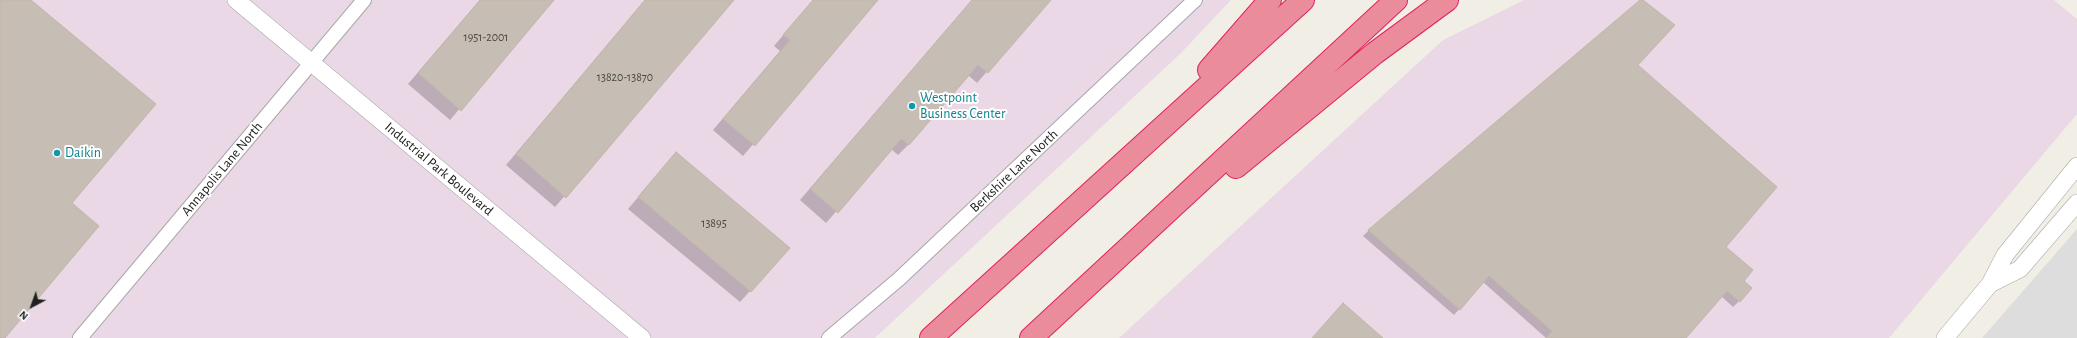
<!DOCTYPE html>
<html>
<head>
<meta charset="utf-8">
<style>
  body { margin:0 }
  #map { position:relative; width:2077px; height:338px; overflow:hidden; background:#f1eee6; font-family:"Alegreya Sans",sans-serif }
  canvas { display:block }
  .north { position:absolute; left:12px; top:286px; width:40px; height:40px; -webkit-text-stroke:3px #fff; paint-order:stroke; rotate:221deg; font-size:11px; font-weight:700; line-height:16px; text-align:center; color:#202020 }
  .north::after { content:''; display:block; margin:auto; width:14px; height:18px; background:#202020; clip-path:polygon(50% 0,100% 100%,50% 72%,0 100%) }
</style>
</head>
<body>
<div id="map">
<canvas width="2077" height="338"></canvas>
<div class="north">N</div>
</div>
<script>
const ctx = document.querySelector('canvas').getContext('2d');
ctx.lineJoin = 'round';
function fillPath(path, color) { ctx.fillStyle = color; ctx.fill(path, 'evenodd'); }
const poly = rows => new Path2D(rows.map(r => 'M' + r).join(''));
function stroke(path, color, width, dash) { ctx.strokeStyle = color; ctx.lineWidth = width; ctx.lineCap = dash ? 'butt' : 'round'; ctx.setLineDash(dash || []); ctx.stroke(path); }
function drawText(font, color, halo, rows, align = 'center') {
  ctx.font = font + ' "Alegreya Sans",sans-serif'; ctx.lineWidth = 4; ctx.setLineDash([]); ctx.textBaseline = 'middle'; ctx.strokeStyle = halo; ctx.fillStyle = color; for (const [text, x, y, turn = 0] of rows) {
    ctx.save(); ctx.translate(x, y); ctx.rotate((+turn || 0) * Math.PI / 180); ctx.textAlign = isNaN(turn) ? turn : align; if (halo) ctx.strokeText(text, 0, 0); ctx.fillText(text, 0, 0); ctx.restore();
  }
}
fillPath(poly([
  [2077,229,2077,338,1982,338]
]), '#dedddd');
fillPath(poly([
  [0,0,1231,0,1181,53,875,338,0,338],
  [1524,0,2054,0,2077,19,2077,114,1889,338,1119,338,1443,40]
]), '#ead8e6');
fillPath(poly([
  [480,0,552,0,450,120,408,84],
  [645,0,733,0,555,207,506,165],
  [813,0,877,0,743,156,713,130,780,51,774,46],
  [972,0,1049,0,977,83,968,75,908,145,898,155,891,149,826,223,800,200],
  [1637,65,1743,281,1739,301,1733,307,1721,296,1685,338,1546,338,1483,282,1454,315,1363,236,1369,230],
  [676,153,750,291,740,302,628,209]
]), '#0003');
const building = poly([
  [0,0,31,0,156,104,72,203,99,226,5,338,0,338,0,0],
  [480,0,554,0,461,111,418,73,480,0],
  [645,0,734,0,566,198,516,154,645,0],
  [813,0,878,0,755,146,723,119,790,40,783,35,813,0],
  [972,0,1051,0,988,73,978,65,909,145,901,139,838,213,810,189,972,0],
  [1640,0,1643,0,1675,25,1638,65,1777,187,1726,247,1753,270,1744,281,1752,288,1740,302,1727,291,1686,338,1546,338,1552,331,1489,276,1460,310,1368,230,1640,0],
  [676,152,790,248,751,292,638,197,676,152],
  [1343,303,1383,338,1312,338,1343,303]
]);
fillPath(building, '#c6beb5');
stroke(building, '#c3b5a8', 1);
const minor = poly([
  [80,338,364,0],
  [829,338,899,279,1195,0]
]);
const tertiary = poly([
  [236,0,642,338],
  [1990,284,2020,269,2077,203],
  [1945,338,1990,284,2005,255,2077,166]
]);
const motorway = poly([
  [1209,70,1270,0],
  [1236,167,1375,53,1447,0],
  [931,338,1303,0],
  [1031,338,1396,0]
]);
stroke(minor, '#a7a7a7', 16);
stroke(tertiary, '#a7a7a7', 18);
stroke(motorway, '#e2215e', 24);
stroke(minor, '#fff', 14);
stroke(tertiary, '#fff', 17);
stroke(motorway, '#ea8c9b', 22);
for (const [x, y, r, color] of [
  [912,106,4,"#0f9aa8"],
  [57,153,4,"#0f9aa8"]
]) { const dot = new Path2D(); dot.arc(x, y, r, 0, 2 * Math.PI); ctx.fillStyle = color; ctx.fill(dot); stroke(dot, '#fff', 1.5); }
drawText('12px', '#4a4845', null, [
  ["1951-2001",486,37],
  ["13820-13870",625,77],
  ["13895",714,223]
]);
drawText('14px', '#0d838f', '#fff', [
  ["Westpoint",920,98],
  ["Business Center",920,114],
  ["Daikin",65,153]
], 'left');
drawText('14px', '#202020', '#fff', [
  ["Annapolis Lane North",222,169,-50],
  ["Industrial Park Boulevard",439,169,40],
  ["Berkshire Lane North",1014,171,-43]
]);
</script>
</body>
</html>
